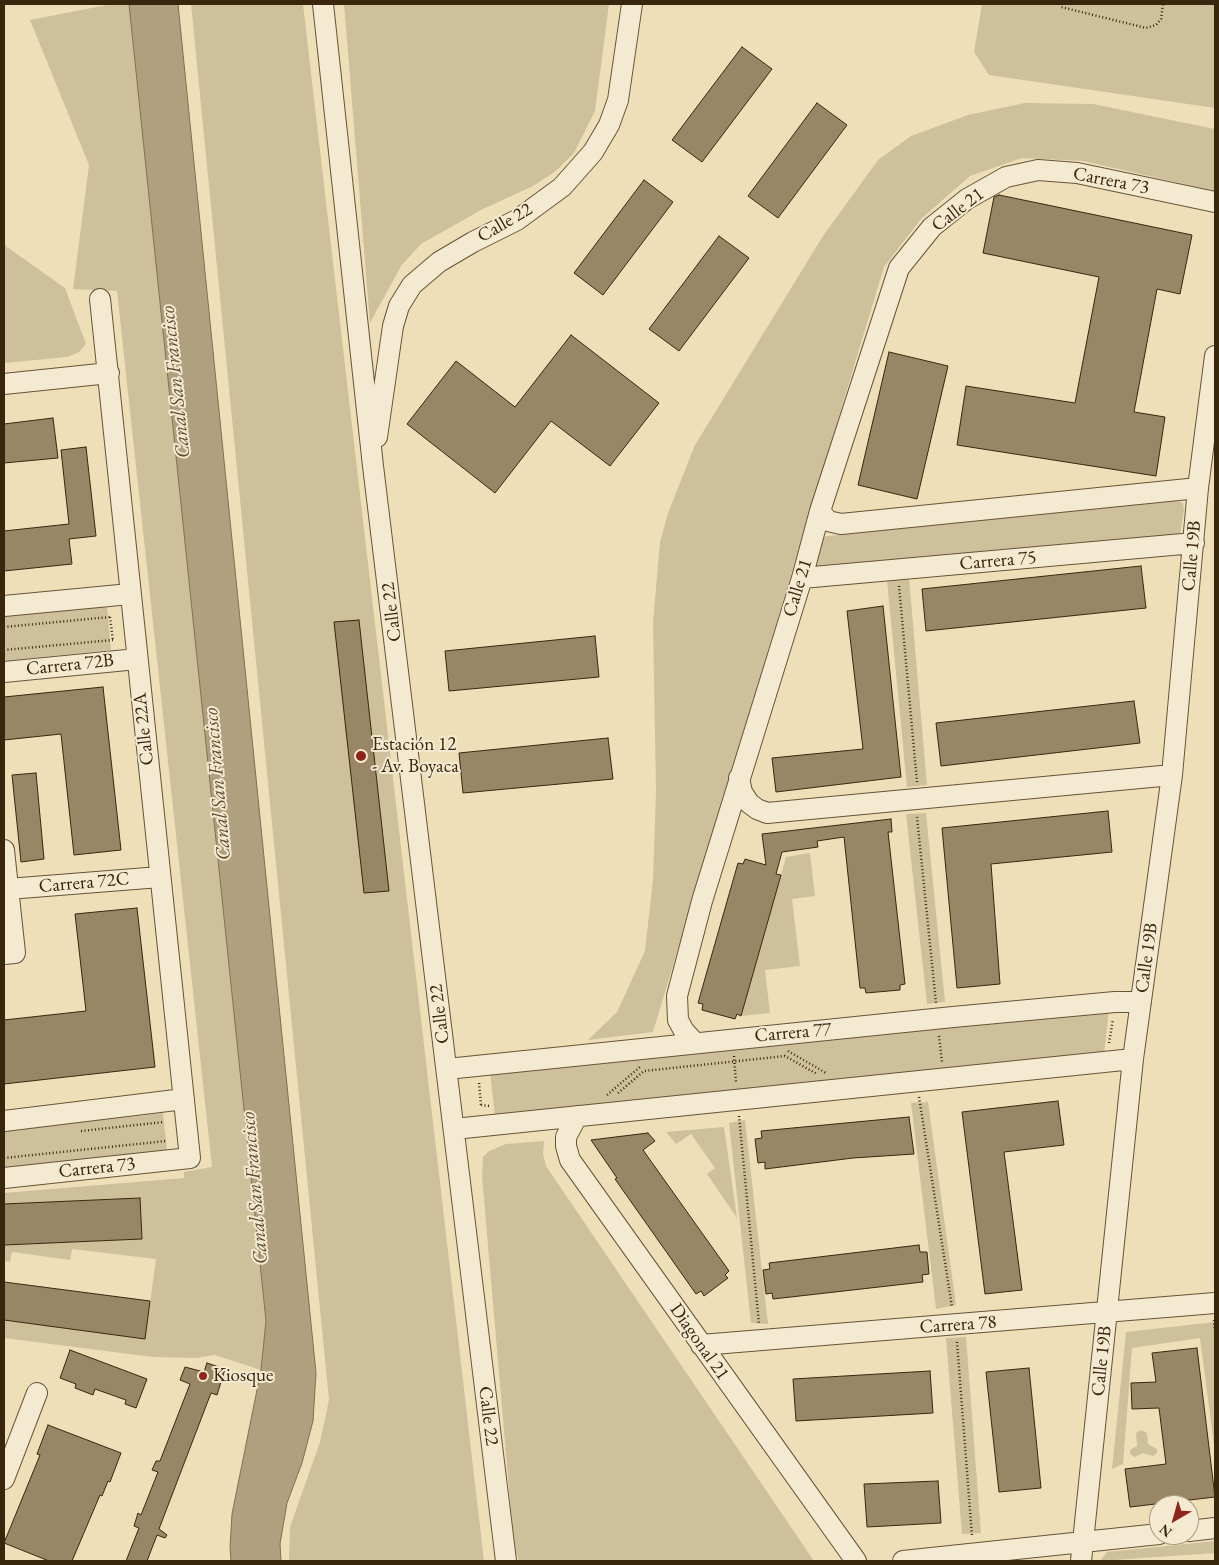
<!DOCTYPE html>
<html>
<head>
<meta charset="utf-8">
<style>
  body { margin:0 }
  #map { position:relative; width:1219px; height:1565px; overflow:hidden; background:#eedfb9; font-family:"EB Garamond",serif }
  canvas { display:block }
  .frame { position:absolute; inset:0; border:5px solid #3a260d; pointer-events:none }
  .north { position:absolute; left:1149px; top:1495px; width:50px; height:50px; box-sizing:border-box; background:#f4ead2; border:1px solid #aa9c83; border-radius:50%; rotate:218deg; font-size:14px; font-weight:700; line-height:20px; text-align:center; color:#3a260d }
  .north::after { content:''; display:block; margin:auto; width:18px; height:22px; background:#8f2418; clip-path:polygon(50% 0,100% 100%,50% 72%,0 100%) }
</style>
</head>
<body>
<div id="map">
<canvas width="1219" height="1565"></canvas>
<div class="frame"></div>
<div class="north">N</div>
</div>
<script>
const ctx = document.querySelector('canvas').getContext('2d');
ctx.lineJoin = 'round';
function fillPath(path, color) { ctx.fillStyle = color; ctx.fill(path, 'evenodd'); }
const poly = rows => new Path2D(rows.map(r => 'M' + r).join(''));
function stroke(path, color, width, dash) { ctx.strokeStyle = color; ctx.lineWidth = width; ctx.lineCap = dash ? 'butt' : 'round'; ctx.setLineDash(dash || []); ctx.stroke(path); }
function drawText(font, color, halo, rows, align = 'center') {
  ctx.font = font + ' "EB Garamond",serif'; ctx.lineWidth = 4; ctx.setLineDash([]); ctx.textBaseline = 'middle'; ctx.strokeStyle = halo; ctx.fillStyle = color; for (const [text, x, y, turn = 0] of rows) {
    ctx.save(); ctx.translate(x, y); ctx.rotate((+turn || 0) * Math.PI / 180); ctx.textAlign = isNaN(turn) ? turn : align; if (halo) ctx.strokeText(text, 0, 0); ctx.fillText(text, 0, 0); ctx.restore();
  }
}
fillPath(poly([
  [112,4,129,4,266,1321,261,1370,215,1355,196,1358,153,1357,4,1338,4,1320,145,1339,156,1259,72,1249,70,1260,12,1252,10,1262,4,1261,4,1245,142,1239,139,1198,4,1204,4,1193,184,1178,184,1172,212,1167,117,291,73,289,89,165,30,20],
  [191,4,303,4,484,1561,289,1561,290,1527,320,1442,329,1400],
  [344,4,609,4,595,111,574,153,556,171,533,186,481,210,421,244,401,266,370,323],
  [982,4,1215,4,1215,108,989,75,974,52],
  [1025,103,1093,104,1215,129,1215,191,1083,161,1022,158,970,176,921,219,884,267,653,1032,588,1040,617,1012,645,951,653,879,656,791,653,622,660,542,668,513,695,445,823,236,878,160,911,136,968,115],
  [4,242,7,247,65,288,86,344,79,352,67,357,4,363],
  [1175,500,1183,503,1184,510,1180,535,821,567,817,566,815,562,822,537,828,536],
  [909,578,927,785,907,787,887,580],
  [107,606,111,650,4,661,4,616],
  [926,813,945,1002,927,1004,906,814],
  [810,853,815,896,792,899,800,966,765,970,770,1013,741,1016,786,857],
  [1109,1009,1104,1055,495,1116,490,1071],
  [928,1102,956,1305,936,1309,911,1103],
  [163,1113,167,1150,4,1168,4,1131],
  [745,1120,768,1324,751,1323,729,1123],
  [724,1127,737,1218,707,1174,715,1168,691,1134,676,1144,666,1132],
  [544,1141,543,1154,546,1166,814,1561,519,1561,514,1547,482,1176,483,1157,489,1151,506,1144],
  [1215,1322,1215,1453,1200,1338,1132,1348,1123,1464,1112,1469,1126,1332],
  [966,1337,981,1533,962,1534,946,1338],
  [1141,1430,1147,1433,1148,1444,1157,1449,1157,1453,1153,1456,1143,1453,1135,1457,1130,1454,1131,1449,1137,1446,1136,1433],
  [1215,1541,1215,1553,1100,1561,1107,1552]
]), '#cfc09c');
const water = poly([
  [129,4,178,4,316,1373,313,1421,302,1463,287,1503,280,1544,281,1561,231,1561,230,1547,232,1514,261,1370,266,1321,129,4]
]);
fillPath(water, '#b1a07f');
stroke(water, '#816f51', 1);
const building = poly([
  [742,47,772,69,702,162,672,140,742,47],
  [817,103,847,125,778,218,748,196,817,103],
  [644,180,673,202,603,295,574,273,644,180],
  [999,195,1192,235,1180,294,1157,289,1134,412,1165,417,1156,476,957,445,966,386,1075,403,1099,277,983,253,994,197,999,195],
  [719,236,749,258,679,351,649,329,719,236],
  [571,335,659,403,610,466,551,421,495,493,407,424,456,361,515,407,571,335],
  [889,352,948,366,917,499,858,485,889,352],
  [53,418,58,458,4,463,4,424,53,418],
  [86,447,96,536,69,539,72,564,4,571,4,531,69,524,61,450,86,447],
  [1141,566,1146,608,926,631,922,589,1141,566],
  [883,606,901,777,776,792,772,758,863,749,847,611,883,606],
  [359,620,389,891,364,893,334,622,359,620],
  [595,636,599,677,449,691,445,651,595,636],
  [103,687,121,850,74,855,61,734,4,740,4,697,103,687],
  [1134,701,1140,743,941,766,936,723,1134,701],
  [608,738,613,779,463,793,459,753,608,738],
  [36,773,44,859,21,862,12,775,36,773],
  [1108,811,1112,852,991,864,1000,984,957,988,942,828,1108,811],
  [891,819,892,832,888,832,905,984,900,985,900,990,866,993,865,988,860,988,844,837,817,841,818,847,782,852,776,874,781,875,741,1016,737,1014,735,1019,702,1010,703,1004,698,1003,738,863,743,864,745,859,766,865,762,834,891,819],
  [137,908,155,1067,4,1084,4,1020,86,1011,75,914,137,908],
  [1058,1101,1064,1145,1004,1152,1022,1290,985,1294,962,1112,1058,1101],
  [909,1117,914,1154,853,1158,765,1169,765,1162,758,1163,755,1139,762,1138,761,1131,909,1117],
  [648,1133,655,1141,643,1150,729,1271,725,1275,728,1278,704,1296,701,1291,696,1294,615,1179,617,1178,591,1140,648,1133],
  [140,1198,142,1239,4,1245,4,1204,140,1198],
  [919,1245,920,1252,927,1252,929,1274,922,1275,923,1282,773,1299,772,1293,766,1294,763,1270,770,1269,769,1263,919,1245],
  [4,1282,150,1301,145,1339,4,1320,4,1282],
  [1197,1348,1215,1497,1130,1507,1125,1469,1166,1464,1159,1408,1132,1409,1131,1383,1156,1382,1152,1353,1197,1348],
  [70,1350,147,1379,136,1408,125,1404,126,1400,95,1389,93,1395,75,1388,76,1384,60,1378,70,1350],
  [207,1363,225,1369,217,1395,211,1393,159,1529,167,1535,165,1538,157,1535,147,1561,126,1561,139,1528,134,1526,138,1513,141,1515,158,1472,152,1470,156,1461,160,1461,190,1384,180,1380,185,1367,204,1372,207,1363],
  [1029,1368,1041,1488,999,1492,986,1372,1029,1368],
  [930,1371,933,1413,796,1421,793,1379,930,1371],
  [48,1425,121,1453,110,1482,108,1481,102,1496,100,1495,72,1561,49,1561,4,1543,40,1455,37,1454,48,1425],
  [938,1481,941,1523,867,1527,864,1484,938,1481]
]);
fillPath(building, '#988666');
stroke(building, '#3a260d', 1);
const minor = poly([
  [323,4,373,466,506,1561],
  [4,384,109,373],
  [377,437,393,326,399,306,412,285,439,262,473,242,517,220,562,187,593,152,609,125,618,100,632,4],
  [820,511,828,521,841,524,1198,488],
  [802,578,1194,543],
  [4,606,130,594],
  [4,672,137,659],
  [739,778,742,792,749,803,757,809,767,813,1172,775],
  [4,850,15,953,4,954],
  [8,889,160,877],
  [695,1043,684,1031,678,1020,677,996,702,901,802,578,820,511,899,268,932,227,967,199,1006,177,1038,170,1077,173,1215,202],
  [447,1069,953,1017,1115,1002,1141,1002],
  [577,1116,566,1137,566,1146,570,1160,856,1561],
  [4,1121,184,1099],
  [454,1129,1133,1059],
  [4,1178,190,1158,100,299],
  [701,1345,1215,1303],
  [4,1479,37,1393],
  [1189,1531,1215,1528],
  [903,1561,1159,1534],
  [1081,1561,1133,1059,1172,775,1198,488,1215,356]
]);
stroke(minor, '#675438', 22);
stroke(poly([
  [1061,4,1061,7,1146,28,1156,25,1161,19,1163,4],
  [899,586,917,782],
  [110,617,113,641],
  [4,627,110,617],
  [4,650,113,640],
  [917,817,936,1003],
  [939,1036,942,1062],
  [1109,1043,1113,1019],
  [788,1051,826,1073],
  [734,1056,736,1083],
  [479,1083,481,1105],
  [618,1093,644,1071,785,1056,817,1074],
  [607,1095,641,1066],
  [919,1097,952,1307],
  [481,1105,490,1106],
  [739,1116,759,1324],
  [81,1131,164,1122],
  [4,1158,166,1141],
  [1214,1320,1215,1331],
  [957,1342,972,1536]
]), '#3a260d', 2.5, [1, 2.5]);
stroke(minor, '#f4ead2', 20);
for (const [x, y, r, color] of [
  [361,756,6,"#8f2418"],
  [203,1376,5,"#8f2418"]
]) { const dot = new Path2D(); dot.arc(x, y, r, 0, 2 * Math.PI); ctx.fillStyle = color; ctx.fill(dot); stroke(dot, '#f4ead2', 2); }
drawText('19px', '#3a260d', '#f4ead2', [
  ["Carrera 73",1111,181,11],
  ["Calle 21",958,210,-37],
  ["Calle 22",505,223,-30],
  ["Calle 19B",1192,556,-85],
  ["Carrera 75",998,561,-5],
  ["Calle 21",798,588,-73],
  ["Calle 22",392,612,-97],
  ["Carrera 72B",70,665,-6],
  ["Calle 22A",144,729,-96],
  ["Carrera 72C",84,883,-5],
  ["Calle 19B",1147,958,-82],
  ["Calle 22",440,1014,-97],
  ["Carrera 77",793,1033,-5],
  ["Carrera 73",97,1168,-6],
  ["Carrera 78",958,1325,-4],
  ["Diagonal 21",699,1342,55],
  ["Calle 19B",1102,1361,-84],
  ["Calle 22",488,1416,83]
]);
drawText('19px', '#3a260d', '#f4ead2', [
  ["Estación 12",372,745],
  ["- Av. Boyaca",372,767],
  ["Kiosque",213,1376]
], 'left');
drawText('italic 20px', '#5e4b2f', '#f4ead2', [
  ["Canal San Francisco",176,382,-96],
  ["Canal San Francisco",218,784,-95],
  ["Canal San Francisco",255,1188,-95]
]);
</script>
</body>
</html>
